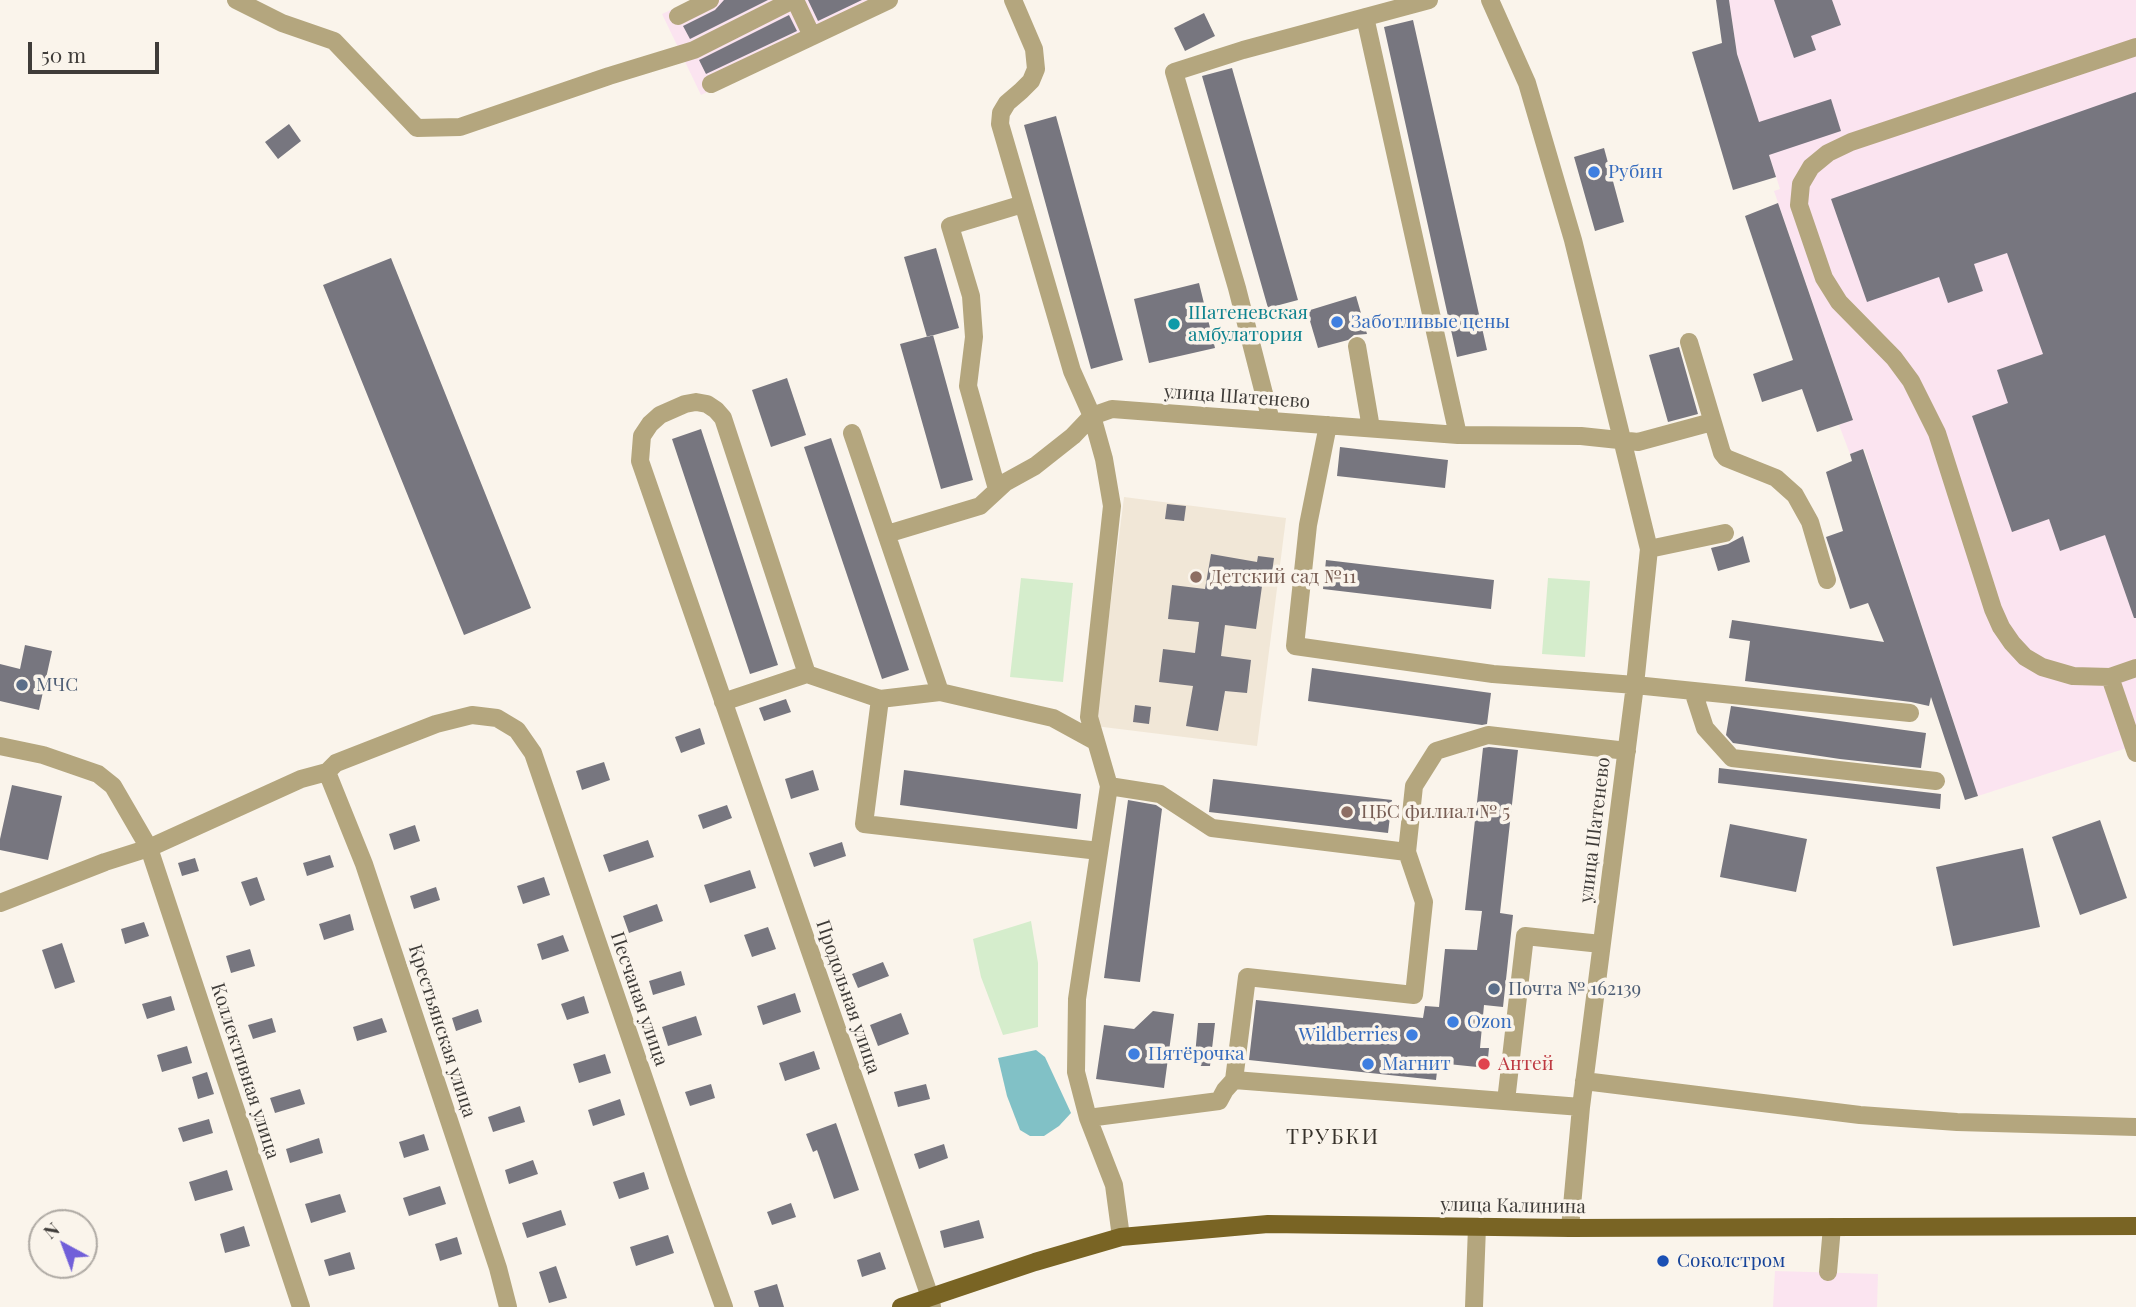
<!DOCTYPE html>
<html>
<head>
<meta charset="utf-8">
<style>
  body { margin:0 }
  #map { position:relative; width:2136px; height:1307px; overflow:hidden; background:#faf4eb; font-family:"Playfair Display",serif }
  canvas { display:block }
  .north { position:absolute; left:28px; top:1209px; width:70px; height:70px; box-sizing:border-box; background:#faf4eb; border:2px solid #afaaa4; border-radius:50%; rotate:319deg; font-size:19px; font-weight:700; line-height:28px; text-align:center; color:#3f3c39 }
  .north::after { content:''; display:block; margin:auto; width:24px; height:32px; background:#715fd9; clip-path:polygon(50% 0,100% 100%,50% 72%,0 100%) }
  .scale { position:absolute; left:28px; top:42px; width:131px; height:32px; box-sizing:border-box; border:4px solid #3f3c39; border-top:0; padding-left:9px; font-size:21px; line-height:24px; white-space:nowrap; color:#3f3c39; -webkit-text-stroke:5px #faf4eb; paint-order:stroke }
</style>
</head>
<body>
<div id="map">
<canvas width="2136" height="1307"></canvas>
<div class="north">N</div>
<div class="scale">50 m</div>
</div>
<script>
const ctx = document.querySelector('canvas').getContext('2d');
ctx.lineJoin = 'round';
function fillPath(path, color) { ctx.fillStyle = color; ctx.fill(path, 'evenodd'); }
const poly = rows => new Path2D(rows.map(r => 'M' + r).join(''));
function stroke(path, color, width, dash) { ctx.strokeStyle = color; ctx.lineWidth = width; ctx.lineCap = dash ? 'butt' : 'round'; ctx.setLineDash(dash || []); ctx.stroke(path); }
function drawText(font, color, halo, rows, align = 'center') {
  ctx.font = font + ' "Playfair Display",serif'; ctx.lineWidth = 7; ctx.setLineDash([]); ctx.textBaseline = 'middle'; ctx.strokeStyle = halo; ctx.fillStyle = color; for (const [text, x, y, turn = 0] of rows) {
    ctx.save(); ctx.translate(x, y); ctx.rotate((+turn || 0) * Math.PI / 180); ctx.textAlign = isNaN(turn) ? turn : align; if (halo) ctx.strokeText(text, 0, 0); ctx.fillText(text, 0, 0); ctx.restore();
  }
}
fillPath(poly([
  [1124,497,1286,518,1257,746,1095,726]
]), '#f1e7d7');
fillPath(poly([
  [692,0,899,0,701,95,662,14],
  [1729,0,2136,0,2136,745,1978,796,1864,449,1850,454,1839,425,1853,419,1774,191,1780,189,1737,54],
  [1775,1271,1878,1274,1877,1307,1773,1307]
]), '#fbe4f0');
fillPath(poly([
  [1021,578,1073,583,1063,682,1010,677],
  [1548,578,1590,581,1585,657,1542,654],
  [1031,921,1038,963,1038,1027,1003,1035,981,977,973,939]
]), '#d5edcc');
fillPath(poly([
  [1036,1050,1045,1057,1071,1113,1059,1126,1044,1136,1030,1136,1020,1130,1007,1096,998,1058]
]), '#81c1c6');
fillPath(poly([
  [724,0,768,0,690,39,683,26,715,10],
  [808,0,862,0,818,21],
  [1716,0,1729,0,1737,54,1759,122,1831,99,1841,131,1769,155,1776,177,1733,190,1692,52,1722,43],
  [1774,0,1832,0,1841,25,1811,36,1816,50,1794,58],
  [1204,13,1215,36,1185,51,1174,28],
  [789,15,797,31,706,74,699,60],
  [1413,20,1487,350,1457,357,1384,27],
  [1232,68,1298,300,1268,308,1202,76],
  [2136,92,2136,618,2134,618,2105,535,2060,551,2049,519,2012,532,1972,416,2008,403,1997,370,2043,354,2007,253,1974,264,1983,291,1948,303,1939,277,1867,302,1831,199],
  [1056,116,1123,360,1091,369,1024,125],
  [289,124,301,141,278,159,265,142],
  [1604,148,1624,222,1595,231,1574,157],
  [1778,203,1853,420,1817,432,1802,389,1762,402,1753,374,1793,360,1745,216],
  [936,248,959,328,927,337,904,257],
  [391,258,531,608,464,635,323,285],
  [1199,283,1215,348,1149,363,1134,299],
  [1356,296,1367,334,1354,335,1348,340,1318,348,1307,311],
  [933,335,973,480,941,489,900,344],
  [1679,347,1698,414,1668,422,1649,355],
  [787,378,806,435,771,447,752,390],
  [701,429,778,665,750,674,672,439],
  [831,438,909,670,882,679,804,447],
  [1340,447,1448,460,1445,488,1337,476],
  [1863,449,1978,796,1965,800,1931,697,1929,706,1911,702,1745,681,1750,641,1729,638,1732,620,1884,642,1868,603,1850,609,1826,537,1843,531,1826,472,1852,461,1850,454],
  [1167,504,1186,506,1184,521,1165,519],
  [1743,536,1750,562,1718,571,1711,548,1728,544],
  [1211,554,1257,562,1258,556,1274,558,1271,580,1263,579,1256,629,1225,625,1221,656,1251,660,1247,693,1225,691,1218,731,1186,726,1193,686,1159,682,1163,649,1195,653,1199,622,1168,619,1172,585,1205,589],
  [1326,560,1494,580,1491,609,1323,589],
  [25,645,52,651,39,710,0,701,0,664,20,669],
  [1312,668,1491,693,1487,724,1482,725,1308,701],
  [786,699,791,712,764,721,759,708],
  [1135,705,1151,707,1149,724,1133,722],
  [1731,706,1926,733,1921,768,1840,759,1733,743,1726,735],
  [700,728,705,744,681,753,675,737],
  [1489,747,1518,750,1500,913,1513,915,1503,1007,1484,1005,1480,1048,1489,1048,1487,1068,1438,1063,1436,1080,1249,1060,1256,1000,1423,1018,1425,1006,1439,1007,1445,949,1477,950,1482,911,1465,910,1483,748],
  [604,762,610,780,582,790,576,771],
  [1719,768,1941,794,1940,809,1718,783],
  [813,770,819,790,791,799,785,779],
  [904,770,1081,794,1077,829,900,805],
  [1213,779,1392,800,1388,833,1209,812],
  [12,785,62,796,48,860,0,850,0,839],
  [1128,800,1156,805,1162,809,1140,982,1104,978],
  [727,805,732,818,703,829,698,815],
  [2100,820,2127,898,2080,915,2052,837],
  [1730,824,1807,839,1796,892,1720,877],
  [415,825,420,841,394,850,389,834],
  [648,840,654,857,609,872,603,855],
  [842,842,846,856,814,867,809,853],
  [2023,848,2040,927,1953,946,1936,867],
  [330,855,334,867,307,876,303,863],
  [195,858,199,871,182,876,178,863],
  [750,870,756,888,710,903,704,885],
  [257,877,265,900,250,906,241,882],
  [544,877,550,895,523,904,517,886],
  [436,887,440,900,414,909,410,896],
  [657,904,663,921,629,933,623,916],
  [350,914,354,930,324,940,319,924],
  [144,922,149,936,125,944,121,929],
  [768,927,776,949,752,957,744,935],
  [563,935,569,951,542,960,537,944],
  [62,943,75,982,55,989,42,950],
  [250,949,255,966,231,973,226,956],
  [883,962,889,976,858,988,852,974],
  [681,971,685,985,653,995,649,981],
  [795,993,801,1012,763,1025,757,1006],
  [171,996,175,1010,147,1019,142,1004],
  [584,996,589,1013,567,1020,561,1004],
  [478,1009,482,1022,456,1031,452,1018],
  [1153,1011,1174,1014,1164,1088,1096,1079,1104,1025,1134,1029],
  [901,1013,909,1034,878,1046,870,1025],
  [696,1016,702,1035,668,1046,662,1027],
  [272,1018,276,1032,253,1039,248,1025],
  [382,1018,387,1032,357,1041,353,1027],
  [1198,1023,1215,1023,1210,1066,1194,1066],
  [187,1046,192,1063,162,1072,157,1055],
  [814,1051,820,1069,785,1081,779,1063],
  [605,1054,611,1073,579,1083,573,1064],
  [207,1072,214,1094,198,1099,192,1077],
  [711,1084,715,1098,690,1106,685,1092],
  [926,1084,930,1099,898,1107,894,1092],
  [300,1089,305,1104,275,1113,270,1098],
  [620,1099,625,1115,593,1126,588,1110],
  [520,1106,525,1122,493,1132,488,1117],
  [209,1119,213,1133,183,1142,178,1128],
  [836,1123,859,1190,834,1199,817,1150,813,1152,806,1134],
  [424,1134,429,1150,404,1158,399,1142],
  [319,1138,323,1153,290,1163,286,1149],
  [944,1144,948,1158,919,1169,914,1154],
  [533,1160,538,1174,509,1184,505,1170],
  [227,1170,233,1190,195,1201,189,1182],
  [644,1172,649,1189,619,1199,613,1182],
  [440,1186,446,1204,409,1216,403,1198],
  [340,1194,346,1212,311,1223,305,1204],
  [791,1203,796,1217,772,1225,767,1212],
  [561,1210,566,1225,527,1238,522,1223],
  [979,1220,984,1238,944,1248,940,1231],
  [244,1226,250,1246,225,1253,220,1234],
  [668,1235,674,1253,636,1266,630,1247],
  [457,1237,462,1254,440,1261,435,1244],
  [350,1252,355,1269,329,1276,324,1260],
  [880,1252,886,1269,862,1277,857,1260],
  [556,1266,567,1298,549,1303,539,1272],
  [777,1284,784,1307,759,1307,754,1291]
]), '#77767f');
stroke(poly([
  [236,0,282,23,334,41,417,128,460,127,609,76,694,50,793,0],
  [795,0,812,36],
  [1013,0,1034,49,1036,69,1031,81,1021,91,1007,103,1001,113,1000,124,1072,371,1092,416,1104,459,1112,506,1089,717,1109,786,1077,999,1076,1072,1088,1118],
  [1490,0,1527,83,1573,240,1649,549,1635,685,1581,1107,1570,1228],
  [678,16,710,0],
  [1365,17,1458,435],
  [2136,47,1851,142,1828,153,1811,167,1801,184,1799,205,1824,278,1839,302,1894,358,1911,381,1937,433,1993,609,2001,627,2012,643,2025,657,2042,667,2073,676,2110,677,2136,668],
  [711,84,889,0],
  [1689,342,1722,453,1726,458,1776,478,1795,495,1810,522,1827,580],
  [1357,346,1371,428],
  [1271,421,1237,288,1174,72,1243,50,1429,0],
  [1328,425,1308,525,1295,646,1493,674,1635,685,1910,713],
  [852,433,940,692],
  [997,489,968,386,974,337,971,296,950,226,1023,204],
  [887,534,980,506,1006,482,1035,466,1073,436,1092,416,1112,409,1458,435,1581,436,1638,442,1712,422],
  [1649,549,1725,533],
  [807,674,723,418,716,410,707,404,696,402,685,404,660,415,650,424,642,436,640,461,930,1297,932,1307],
  [2110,677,2136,753],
  [1693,691,1705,728,1732,758,1936,781],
  [880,699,864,824,1099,851],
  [723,702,807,674,880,699,940,692,1053,718,1095,741],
  [0,746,43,755,98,774,113,786,149,848,301,1307],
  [327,772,364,864,498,1268,508,1307],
  [1109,786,1160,794,1212,828,1407,852,1424,902,1414,995,1247,977,1234,1080],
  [1407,852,1414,786,1436,751,1488,735,1627,751],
  [0,903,105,862,149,848,301,779,327,772,336,763,436,724,472,715,497,718,517,730,533,753,678,1178,724,1307],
  [1584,1081,1860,1115,1957,1122,2136,1127],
  [1506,1101,1525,936,1601,944],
  [1121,1237,1114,1185,1088,1118,1219,1101,1225,1090,1234,1080,1581,1107],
  [1828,1272,1832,1227],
  [1474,1307,1477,1227]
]), '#b4a67e', 18);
stroke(poly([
  [901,1307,1035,1262,1121,1237,1268,1224,1570,1228,2136,1226]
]), '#796424', 18);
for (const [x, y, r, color] of [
  [1594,172,7,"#3f7fe0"],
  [1337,322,7,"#3f7fe0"],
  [1174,324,7,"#0f9aa8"],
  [1196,577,7,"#8d6e63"],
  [22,685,7,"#5c6f8a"],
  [1347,812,7,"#8d6e63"],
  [1494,989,7,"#5c6f8a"],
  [1453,1022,7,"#3f7fe0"],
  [1412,1035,7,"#3f7fe0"],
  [1134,1054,7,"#3f7fe0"],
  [1368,1064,7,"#3f7fe0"],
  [1484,1064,7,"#e0444e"],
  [1663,1261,7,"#1a4fb4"]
]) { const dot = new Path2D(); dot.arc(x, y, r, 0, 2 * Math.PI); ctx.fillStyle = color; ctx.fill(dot); stroke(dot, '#faf4eb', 2.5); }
drawText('19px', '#366cbe', '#faf4eb', [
  ["Рубин",1608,172],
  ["Заботливые цены",1351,322],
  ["Ozon",1467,1022],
  ["Wildberries",1398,1035,"right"],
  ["Пятёрочка",1148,1054],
  ["Магнит",1382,1064]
], 'left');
drawText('19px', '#0d838f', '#faf4eb', [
  ["Шатеневская",1188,313],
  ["амбулатория",1188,335]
], 'left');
drawText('19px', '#3f3c39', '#faf4eb', [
  ["улица Шатенево",1237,397,4],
  ["улица Шатенево",1595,830,-83],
  ["Продольная улица",848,997,71],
  ["Песчаная улица",639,999,71],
  ["Крестьянская улица",442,1031,72],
  ["Коллективная улица",245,1071,72],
  ["улица Калинина",1513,1206,1]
]);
drawText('19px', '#785e54', '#faf4eb', [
  ["Детский сад №11",1210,577],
  ["ЦБС филиал № 5",1361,812]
], 'left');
drawText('19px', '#4e5e75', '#faf4eb', [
  ["МЧС",36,685],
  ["Почта № 162139",1508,989]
], 'left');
drawText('19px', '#be3a42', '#faf4eb', [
  ["Антей",1498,1064]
], 'left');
drawText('19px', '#164399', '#faf4eb', [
  ["Соколстром",1677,1261]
], 'left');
ctx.letterSpacing = '2px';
drawText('21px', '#36312a', '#faf4eb', [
  ["ТРУБКИ",1333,1137]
]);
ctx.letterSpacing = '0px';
</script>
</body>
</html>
